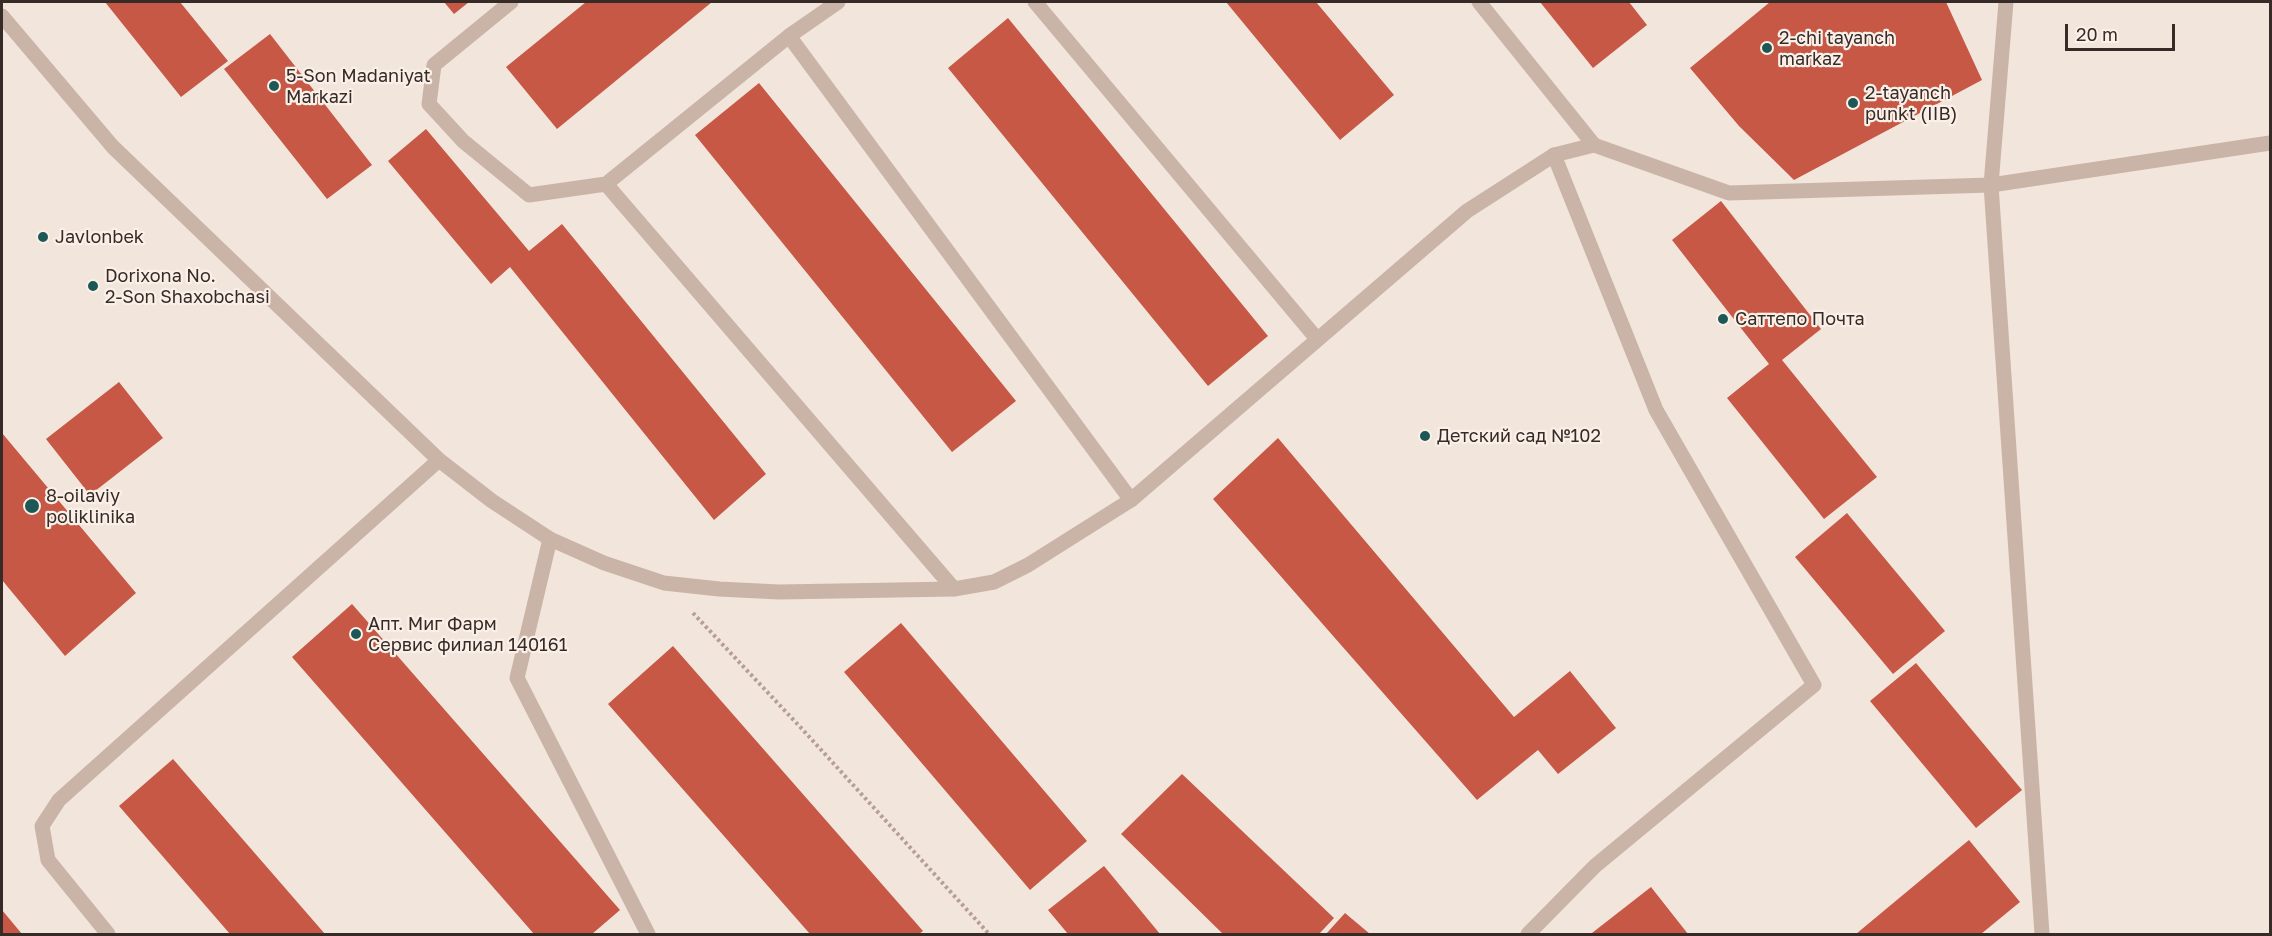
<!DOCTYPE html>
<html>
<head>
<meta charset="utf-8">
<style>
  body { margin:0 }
  #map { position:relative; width:2272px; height:936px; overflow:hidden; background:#f2e5dc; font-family:"Golos Text",sans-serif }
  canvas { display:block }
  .frame { position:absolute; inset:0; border:3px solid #372b28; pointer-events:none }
  .scale { position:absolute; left:2065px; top:24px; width:110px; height:27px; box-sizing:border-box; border:3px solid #372b28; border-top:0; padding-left:8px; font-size:18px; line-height:21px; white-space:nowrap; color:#372b28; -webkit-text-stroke:4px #faf0e8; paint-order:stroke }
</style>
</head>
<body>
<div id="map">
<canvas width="2272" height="936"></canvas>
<div class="frame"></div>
<div class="scale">20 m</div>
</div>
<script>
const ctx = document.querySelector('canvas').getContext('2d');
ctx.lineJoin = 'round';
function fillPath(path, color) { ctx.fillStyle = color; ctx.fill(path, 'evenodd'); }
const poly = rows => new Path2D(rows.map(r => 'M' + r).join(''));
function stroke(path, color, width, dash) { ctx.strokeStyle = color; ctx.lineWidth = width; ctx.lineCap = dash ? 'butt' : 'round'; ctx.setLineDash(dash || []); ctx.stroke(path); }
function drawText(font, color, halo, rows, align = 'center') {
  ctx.font = font + ' "Golos Text",sans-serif'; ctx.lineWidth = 4.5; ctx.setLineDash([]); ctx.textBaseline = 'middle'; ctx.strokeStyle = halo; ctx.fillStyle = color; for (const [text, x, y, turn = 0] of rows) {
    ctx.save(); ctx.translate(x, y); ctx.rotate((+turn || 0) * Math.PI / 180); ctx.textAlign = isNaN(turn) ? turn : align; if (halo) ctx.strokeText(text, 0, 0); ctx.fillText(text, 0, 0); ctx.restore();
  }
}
fillPath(poly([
  [105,2,180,2,228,61,181,97],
  [444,2,469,2,454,14],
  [586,2,712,2,557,129,506,67],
  [1226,2,1316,2,1394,95,1340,140],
  [1540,2,1629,2,1647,25,1593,68],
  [1770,2,1946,2,1982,80,1794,180,1739,126,1690,68],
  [1008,18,1268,336,1208,386,948,68],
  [270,34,372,165,327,199,224,69],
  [759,83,1016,401,952,452,695,135],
  [426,129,529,251,562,224,766,474,714,520,510,267,491,284,388,161],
  [1721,201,1821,329,1782,360,1877,477,1824,519,1727,398,1769,364,1672,240],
  [119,382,163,438,90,495,46,439],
  [2,433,136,593,65,656,2,580],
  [1278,438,1514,717,1570,671,1616,728,1558,774,1538,750,1477,800,1213,499],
  [1847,513,1945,631,1893,674,1795,557],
  [352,604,620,910,592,934,534,934,292,657],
  [901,623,1087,841,1030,890,844,672],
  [673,646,923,931,919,934,810,934,608,704],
  [1916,663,2022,790,1976,828,1870,701],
  [173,759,325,934,230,934,119,806],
  [1182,774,1334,918,1319,934,1223,934,1121,834],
  [1969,840,2020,902,1981,934,1856,934],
  [1104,866,1160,934,1068,934,1048,910],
  [1651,887,1688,934,1593,934,1592,933],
  [2,910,22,934,2,934],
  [1345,913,1370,934,1326,934]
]), '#c65845');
stroke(poly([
  [693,613,803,730,989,934]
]), '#b69e92', 4, [3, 3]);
stroke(poly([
  [511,2,434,65,429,104,463,141,529,195,606,184,789,36,838,2],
  [1035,2,1317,339],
  [1479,2,1594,145],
  [789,36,1131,500],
  [606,184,954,589],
  [1991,185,2270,143],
  [550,539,517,678,648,934],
  [108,934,48,860,42,826,59,800,439,460],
  [1528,934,1595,866,1814,685,1656,410,1554,155]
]), '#cab4a7', 15);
stroke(poly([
  [2006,2,1991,185,2042,934],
  [2,16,113,147,439,460,492,501,550,539,604,563,664,583,719,589,779,592,954,589,994,582,1028,565,1131,500,1467,211,1554,155,1594,145,1729,193,1991,185]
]), '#cab4a7', 15);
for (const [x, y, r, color] of [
  [1767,48,6,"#1d5856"],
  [274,86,6,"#1d5856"],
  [1853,103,6,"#1d5856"],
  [43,237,6,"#1d5856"],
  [93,286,6,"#1d5856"],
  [1723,319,6,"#1d5856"],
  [1425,436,6,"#1d5856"],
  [32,506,8,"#1d5856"],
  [356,634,6,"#1d5856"]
]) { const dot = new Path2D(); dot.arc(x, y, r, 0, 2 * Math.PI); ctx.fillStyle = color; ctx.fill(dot); stroke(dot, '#faf0e8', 2); }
drawText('18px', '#372b28', '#faf0e8', [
  ["2-chi tayanch",1779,38],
  ["markaz",1779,59],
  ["5-Son Madaniyat",286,76],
  ["Markazi",286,97],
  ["2-tayanch",1865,93],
  ["punkt (IIB)",1865,114],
  ["Javlonbek",55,237],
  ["Dorixona No.",105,276],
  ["2-Son Shaxobchasi",105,297],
  ["Саттепо Почта",1735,319],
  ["Детский сад №102",1437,436],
  ["8-oilaviy",46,496],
  ["poliklinika",46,517],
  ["Апт. Миг Фарм",368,624],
  ["Сервис филиал 140161",368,645]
], 'left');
</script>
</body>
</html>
